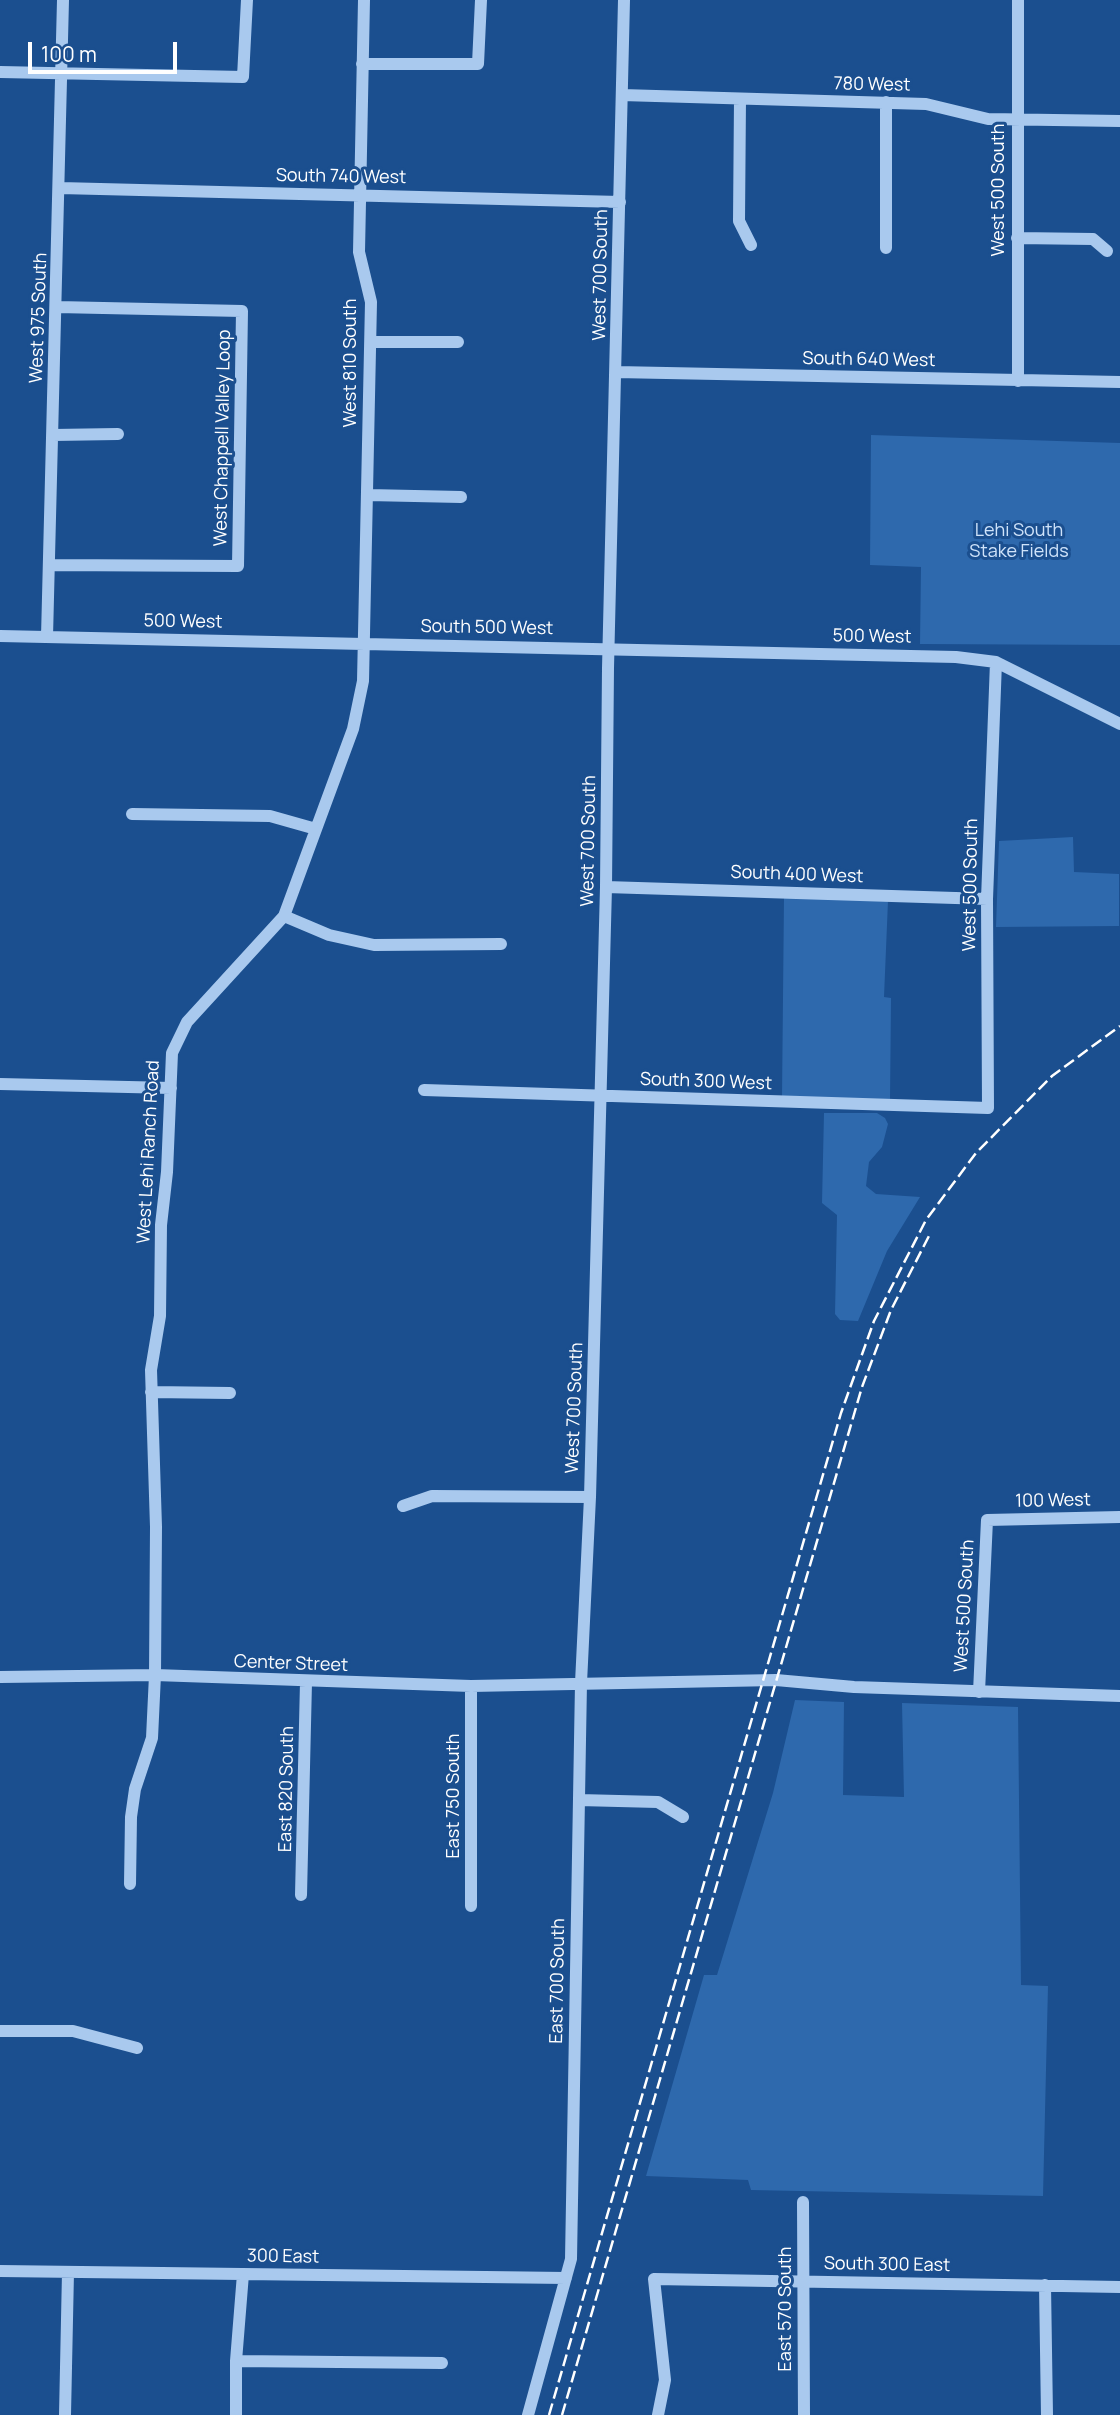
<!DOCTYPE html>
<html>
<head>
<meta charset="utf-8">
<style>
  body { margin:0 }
  #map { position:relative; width:1120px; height:2415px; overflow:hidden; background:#1b4f8f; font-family:Manrope,sans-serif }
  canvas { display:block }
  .scale { position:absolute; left:28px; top:42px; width:149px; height:32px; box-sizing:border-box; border:4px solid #fff; border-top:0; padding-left:9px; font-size:21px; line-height:24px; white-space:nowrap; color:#fff; -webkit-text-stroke:5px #1b4f8f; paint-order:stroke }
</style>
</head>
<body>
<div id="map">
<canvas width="1120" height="2415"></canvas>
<div class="scale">100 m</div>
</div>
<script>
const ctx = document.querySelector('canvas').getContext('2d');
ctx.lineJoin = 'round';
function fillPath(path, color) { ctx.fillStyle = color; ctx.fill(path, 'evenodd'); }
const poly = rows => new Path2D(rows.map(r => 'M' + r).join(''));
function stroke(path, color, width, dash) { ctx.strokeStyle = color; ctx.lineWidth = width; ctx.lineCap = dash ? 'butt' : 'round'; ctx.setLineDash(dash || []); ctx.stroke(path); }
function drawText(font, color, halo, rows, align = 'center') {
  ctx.font = font + ' Manrope,sans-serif'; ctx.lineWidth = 6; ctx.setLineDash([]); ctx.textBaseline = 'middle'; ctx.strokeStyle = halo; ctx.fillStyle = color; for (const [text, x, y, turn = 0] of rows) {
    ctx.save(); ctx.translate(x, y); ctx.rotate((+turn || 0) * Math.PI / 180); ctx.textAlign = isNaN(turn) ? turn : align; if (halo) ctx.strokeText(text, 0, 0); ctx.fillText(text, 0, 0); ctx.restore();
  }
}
fillPath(poly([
  [871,435,1120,443,1120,645,920,644,921,567,870,565],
  [1073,837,1074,872,1119,874,1119,926,996,927,999,841],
  [784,897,888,901,884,997,891,998,890,1100,782,1097],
  [824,1113,877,1113,885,1118,888,1124,882,1147,869,1162,866,1186,876,1194,920,1197,887,1251,858,1321,840,1320,835,1314,837,1215,822,1203],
  [795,1700,844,1702,843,1795,904,1797,902,1703,1018,1707,1021,1985,1048,1986,1043,2196,751,2190,748,2180,646,2176,704,1975,717,1975,773,1793]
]), '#2e69ad');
stroke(poly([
  [362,64,478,64,481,0],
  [0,72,243,77,247,0],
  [622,95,926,104,988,119,1120,121],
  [740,99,739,221,751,245],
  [60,188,620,202],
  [1017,238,1093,239,1107,251],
  [886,248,886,102],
  [371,342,458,342],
  [616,372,1120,382],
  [1018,381,1018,0],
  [53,435,118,434],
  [368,495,461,497],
  [49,565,238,566,242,311,57,307],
  [0,636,956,657,996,662,1120,724],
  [47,637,63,0],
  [132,814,270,816,316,829],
  [606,887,987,899],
  [284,916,329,935,374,945,501,944],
  [0,1084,171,1088],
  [424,1090,988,1108,987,899,996,662],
  [151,1392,230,1393],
  [403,1506,432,1496,590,1497],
  [0,1677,155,1675,471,1686,776,1680,854,1687,1120,1696],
  [979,1692,987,1520,1120,1517],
  [579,1800,658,1802,683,1817],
  [130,1884,131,1817,135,1789,152,1738,155,1675,156,1527,151,1370,160,1316,161,1225,167,1172,172,1053,187,1022,284,916,353,729,363,681,371,302,359,252,364,0],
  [301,1895,306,1682],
  [471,1906,471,1686],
  [0,2031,73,2031,137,2048],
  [803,2202,804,2415],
  [0,2271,566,2278],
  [1045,2285,1047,2415],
  [236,2361,442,2363],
  [65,2415,68,2272],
  [236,2415,236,2361,243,2274],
  [528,2415,571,2259,581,1683,590,1497,606,887,608,668,624,0],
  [658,2415,665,2380,654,2279,1120,2287]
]), '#a9c9ee', 12);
stroke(poly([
  [549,2415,841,1413,874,1321,926,1220,976,1153,1052,1076,1120,1026],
  [562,2415,862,1387,891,1310,930,1234]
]), '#fff', 2.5, [12, 5]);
drawText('18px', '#fff', '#1b4f8f', [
  ["780 West",872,85,1],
  ["South 740 West",341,177,1],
  ["West 500 South",999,190,-90],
  ["West 700 South",601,275,-89],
  ["West 975 South",39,318,-88],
  ["South 640 West",869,360,1],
  ["West 810 South",351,363,-90],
  ["West Chappell Valley Loop",223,438,-89],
  ["500 West",183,622,1],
  ["South 500 West",487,628,1],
  ["500 West",872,637,1],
  ["West 700 South",589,841,-89],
  ["South 400 West",797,875,2],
  ["West 500 South",971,885,-89],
  ["South 300 West",706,1082,2],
  ["West Lehi Ranch Road",149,1152,-87],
  ["West 700 South",575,1408,-88],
  ["100 West",1053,1501,-1],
  ["West 500 South",965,1606,-87],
  ["Center Street",291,1664,2],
  ["East 820 South",287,1789,-89],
  ["East 750 South",454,1796,-90],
  ["East 700 South",558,1981,-89],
  ["300 East",283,2257,1],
  ["South 300 East",887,2265,1],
  ["East 570 South",786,2309,-90]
]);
drawText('18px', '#cfe3fa', '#1b4f8f', [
  ["Lehi South",1019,531],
  ["Stake Fields",1019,552]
]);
</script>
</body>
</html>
